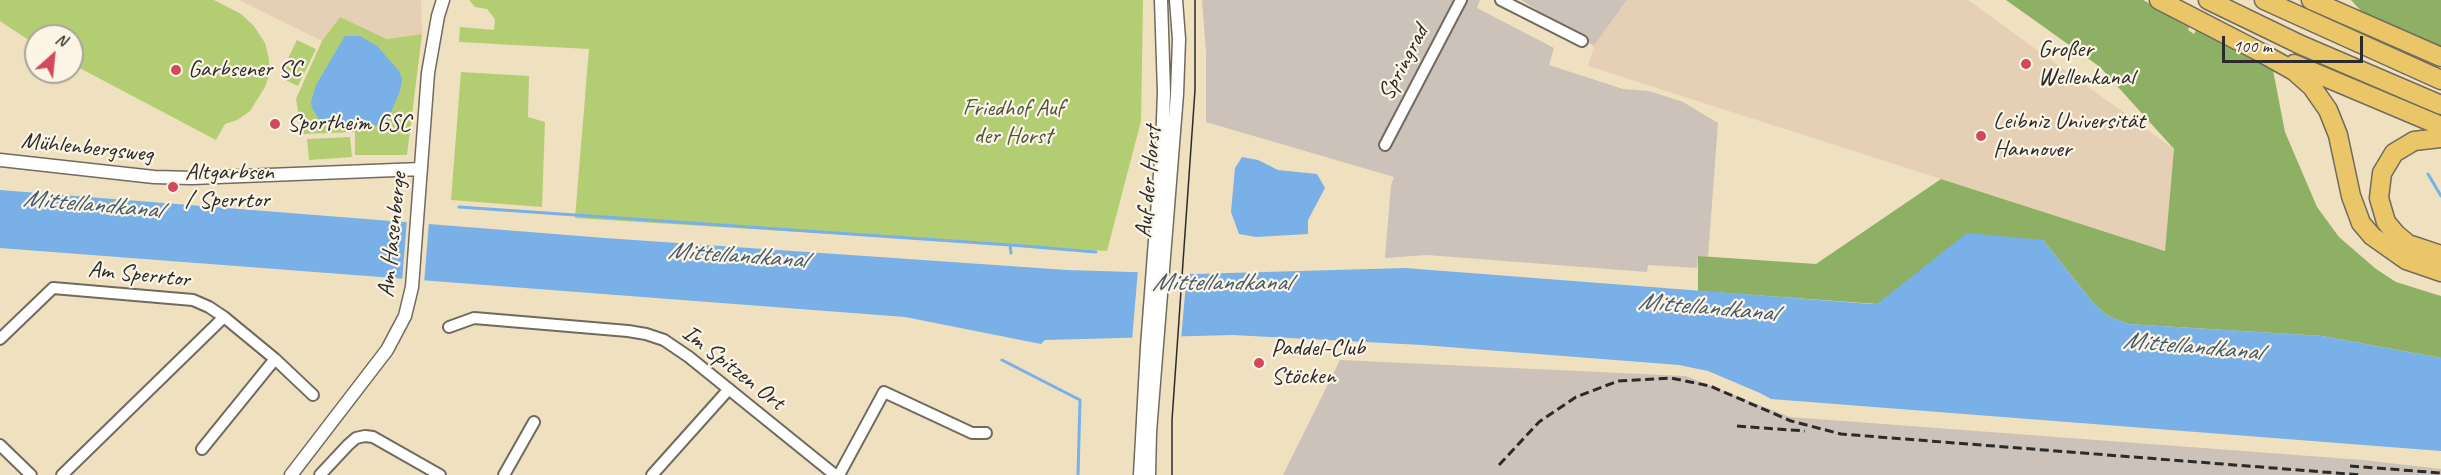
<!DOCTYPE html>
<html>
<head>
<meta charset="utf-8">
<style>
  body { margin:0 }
  #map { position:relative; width:2441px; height:475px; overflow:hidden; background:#efe0c0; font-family:Caveat,sans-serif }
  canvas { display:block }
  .north { position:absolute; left:24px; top:24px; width:60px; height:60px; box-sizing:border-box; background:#fcf5e5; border:2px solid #a8a49b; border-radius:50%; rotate:27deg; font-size:16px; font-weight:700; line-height:24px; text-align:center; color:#2b2b2b }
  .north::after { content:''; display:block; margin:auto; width:21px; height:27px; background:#d1495b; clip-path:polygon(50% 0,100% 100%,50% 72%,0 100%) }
  .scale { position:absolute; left:2222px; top:36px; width:141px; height:27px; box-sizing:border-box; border:3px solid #2b2b2b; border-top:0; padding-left:8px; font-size:18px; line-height:21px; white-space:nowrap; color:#2b2b2b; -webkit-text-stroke:4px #fcf5e5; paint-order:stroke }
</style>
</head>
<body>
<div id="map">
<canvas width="2441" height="475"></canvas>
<div class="north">N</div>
<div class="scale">100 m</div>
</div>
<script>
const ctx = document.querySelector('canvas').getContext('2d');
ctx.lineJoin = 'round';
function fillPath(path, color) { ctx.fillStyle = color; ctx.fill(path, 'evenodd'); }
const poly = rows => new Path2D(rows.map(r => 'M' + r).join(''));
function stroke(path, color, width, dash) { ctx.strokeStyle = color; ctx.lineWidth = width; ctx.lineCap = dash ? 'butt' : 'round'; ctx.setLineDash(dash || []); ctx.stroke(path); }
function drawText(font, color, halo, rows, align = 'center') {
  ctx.font = font + ' Caveat,sans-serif'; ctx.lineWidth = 4.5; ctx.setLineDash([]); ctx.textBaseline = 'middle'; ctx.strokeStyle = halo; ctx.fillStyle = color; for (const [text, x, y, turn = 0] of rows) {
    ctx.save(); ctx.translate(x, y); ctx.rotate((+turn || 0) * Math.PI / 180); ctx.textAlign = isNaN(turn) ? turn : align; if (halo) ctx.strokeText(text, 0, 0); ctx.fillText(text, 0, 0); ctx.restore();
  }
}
fillPath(poly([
  [239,0,421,0,422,34,387,39,340,17,322,41],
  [1627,0,1968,0,2174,149,2166,251,1588,66,1594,46]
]), '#e6d0b5');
fillPath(poly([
  [1202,0,1480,0,1477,8,1554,48,1549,65,1623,89,1649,91,1683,102,1718,123,1708,257,1698,256,1697,268,1648,265,1647,272,1427,255,1385,258,1391,185,1394,177,1206,122,1206,52],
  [1521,0,1627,0,1594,46],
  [1340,360,1686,376,1790,417,2363,460,2441,469,2441,475,1283,475]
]), '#ccc2b9');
fillPath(poly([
  [0,0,214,0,241,14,254,26,265,43,269,59,269,76,265,87,250,111,237,120,225,124,216,140,72,64,72,36,36,36,36,45,0,21],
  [469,0,1143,0,1141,121,1107,251,575,218,589,49,459,42,460,27,494,30,495,19,487,9,475,7],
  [340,17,387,39,422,34,407,155,355,155,355,132,302,134,296,99,322,41],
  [297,40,316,49,298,86,279,77],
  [461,72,529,76,528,117,545,122,542,207,451,200],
  [350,137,352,157,309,160,307,139]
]), '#b3cd73');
fillPath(poly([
  [2006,0,2143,0,2190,25,2188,30,2194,34,2197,28,2272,65,2285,132,2317,207,2339,237,2376,269,2396,282,2441,296,2441,358,2322,336,2128,324,2108,316,2094,304,2043,240,1877,304,1698,291,1698,256,1816,264,1941,179,2165,251,2174,149,2100,67],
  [2351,0,2441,0,2441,50,2375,20,2361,11]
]), '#8eb065');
fillPath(poly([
  [345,36,360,36,377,46,399,71,402,79,400,91,386,124,381,126,374,126,372,129,355,123,326,125,319,119,312,108,311,102,316,85],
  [1242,157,1258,160,1278,170,1317,174,1325,188,1308,220,1308,234,1256,237,1239,234,1231,212,1235,168],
  [0,190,605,238,1067,270,1195,274,1405,268,1871,304,1877,304,1967,233,2043,240,2094,304,2108,316,2128,324,2322,336,2441,358,2441,451,1771,399,1760,393,1708,371,1679,365,1422,345,1233,335,1045,340,1041,344,905,317,0,248]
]), '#78b0e7');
fillPath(poly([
  [407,219,429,221,424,284,402,282],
  [1138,269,1187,271,1181,340,1132,341]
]), '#efe0c0');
stroke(poly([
  [2428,174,2441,196],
  [459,207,1010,245,1011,253],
  [1011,245,1096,252],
  [1002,360,1080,400,1078,475]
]), '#78b0e7', 3);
const minor = poly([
  [1501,0,1582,41],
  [1385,145,1461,0],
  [449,327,474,318,628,331,646,334,664,340,689,357,835,475],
  [0,339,53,288,193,300,209,307,224,317,275,359,313,395],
  [0,445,31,475],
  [202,449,275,359],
  [62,475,224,317],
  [320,475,348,445,356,438,365,436,373,437,440,475],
  [504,475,534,422],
  [652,475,729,389],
  [839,475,884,392,972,433,986,433]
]);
const tertiary = poly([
  [0,160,154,177,192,178,421,169],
  [291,475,387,350,405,316,412,287,428,73,438,16,443,0],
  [1140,475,1147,347,1162,147,1164,92,1161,0],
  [1149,475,1150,432,1177,94,1179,39,1176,0]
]);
const motorway = poly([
  [2159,0,2260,52,2294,71,2312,87,2328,110,2338,135,2351,196,2361,223,2372,236,2406,260,2441,272],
  [2208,0,2301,45,2441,105],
  [2264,0,2441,80],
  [2311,0,2441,57],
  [2294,64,2441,126],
  [2441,138,2414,141,2394,153,2382,173,2379,198,2386,222,2396,234,2408,244,2441,255]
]);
stroke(minor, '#706a5f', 14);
stroke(tertiary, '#706a5f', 15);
stroke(motorway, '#706a5f', 21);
stroke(minor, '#fff', 10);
stroke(tertiary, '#fff', 12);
stroke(motorway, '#eac669', 18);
stroke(poly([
  [1172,475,1172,420,1195,90,1195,0]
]), '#2b2b2b', 1.5);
stroke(poly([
  [1737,426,1805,431],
  [1499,465,1539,422,1576,397,1618,381,1671,378,1710,386,1791,421,1841,434,2362,475],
  [2350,466,2441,473]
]), '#2b2b2b', 3, [9, 4.5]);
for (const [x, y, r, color] of [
  [2026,64,6,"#d1495b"],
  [176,70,6,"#d1495b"],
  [275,124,6,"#d1495b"],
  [1981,136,6,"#d1495b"],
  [173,187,6,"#d1495b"],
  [1259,363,6,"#d1495b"]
]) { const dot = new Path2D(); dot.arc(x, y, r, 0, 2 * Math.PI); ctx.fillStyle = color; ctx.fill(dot); stroke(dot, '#fcf5e5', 2); }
drawText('24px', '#2b2b2b', '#fcf5e5', [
  ["Großer",2038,50],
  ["Wellenkanal",2038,78],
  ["Garbsener SC",188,70],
  ["Leibniz Universität",1993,122],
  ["Hannover",1993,150],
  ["Sportheim GSC",287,124],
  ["Altgarbsen",185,173],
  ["/ Sperrtor",185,201],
  ["Paddel-Club",1271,349],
  ["Stöcken",1271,377]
], 'left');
drawText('24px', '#2b2b2b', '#fcf5e5', [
  ["Springrad",1404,63,-62],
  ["Mühlenbergsweg",87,148,6],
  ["Auf der Horst",1149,182,-85],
  ["Am Hasenberge",393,235,-84],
  ["Am Sperrtor",139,275,6],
  ["Im Spitzen Ort",733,368,38]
]);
drawText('24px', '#4d543d', '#fcf5e5', [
  ["Friedhof Auf",1013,109],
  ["der Horst",1013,137]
]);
drawText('italic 26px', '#465a6d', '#fcf5e5', [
  ["Mittellandkanal",92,205,5],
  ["Mittellandkanal",737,256,4],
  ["Mittellandkanal",1221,283],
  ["Mittellandkanal",1707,308,5],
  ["Mittellandkanal",2192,347,5]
]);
</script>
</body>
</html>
